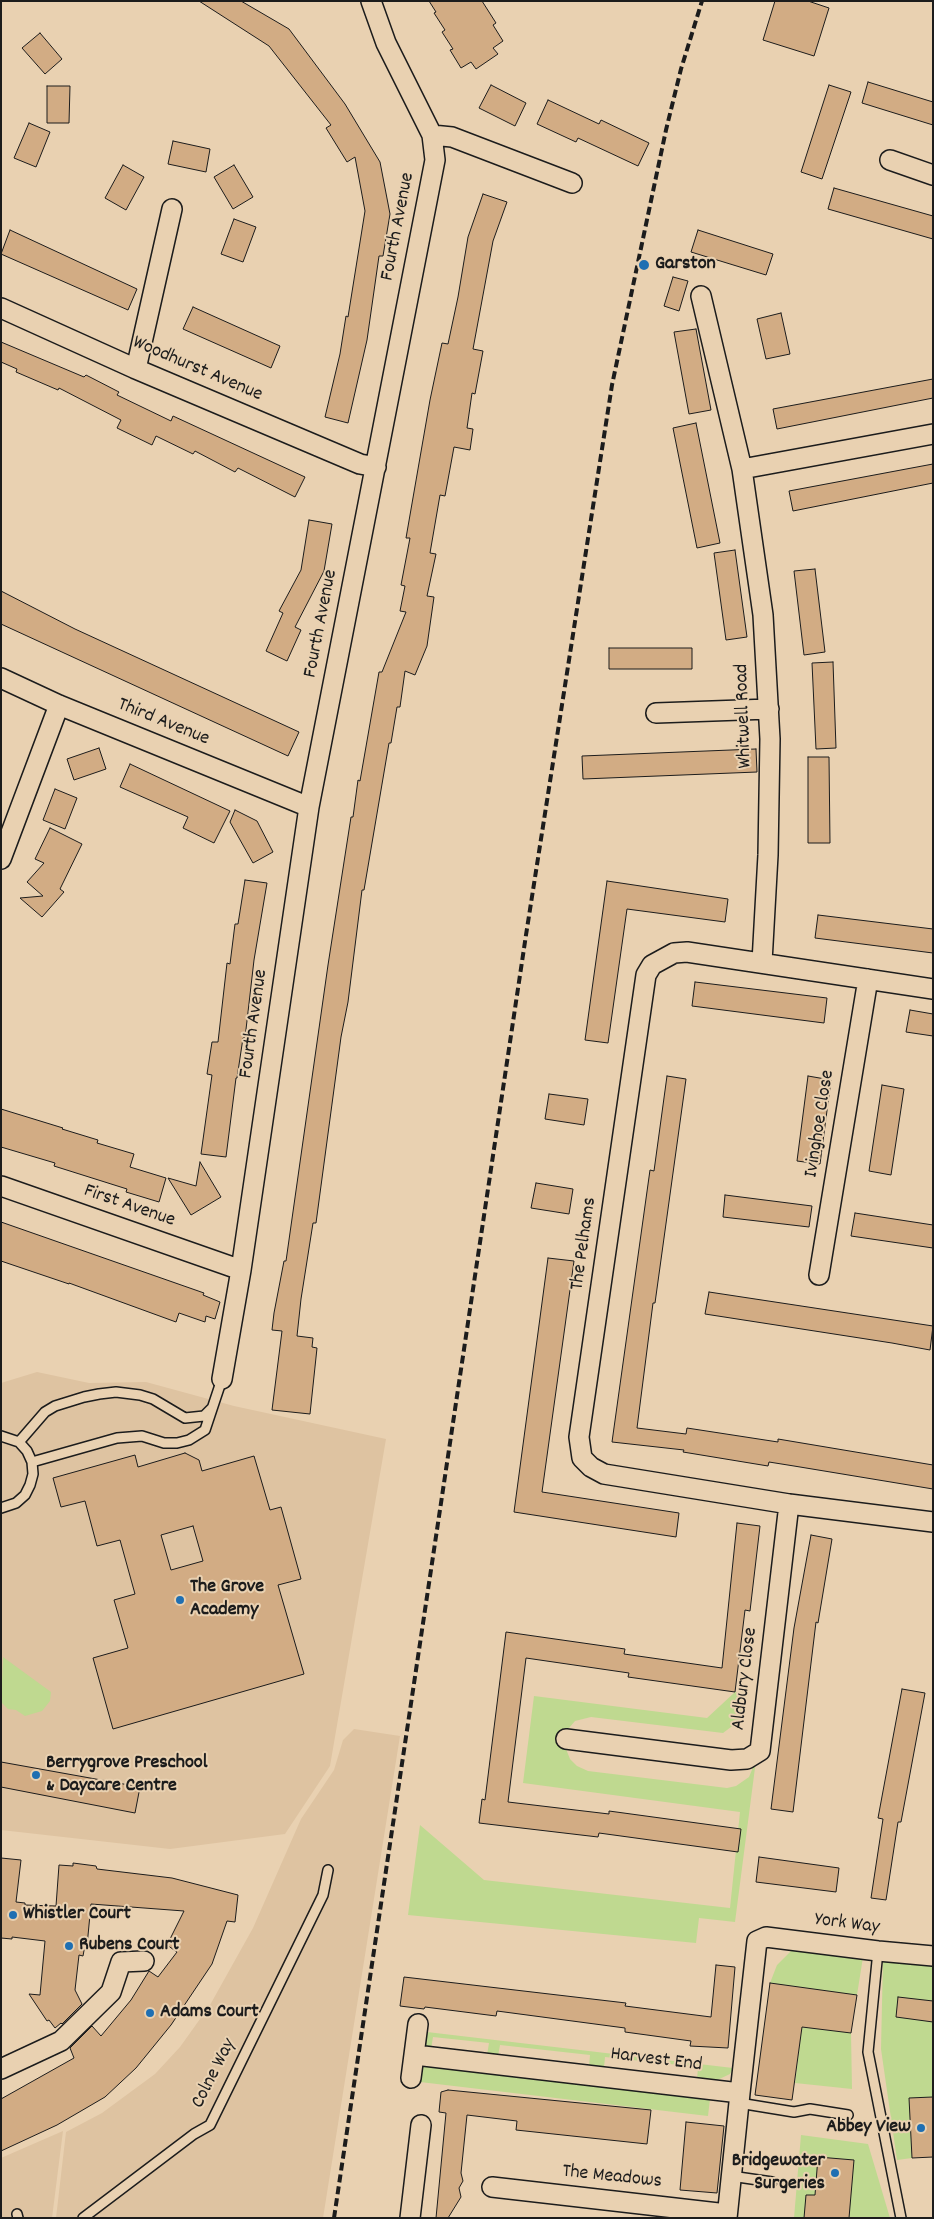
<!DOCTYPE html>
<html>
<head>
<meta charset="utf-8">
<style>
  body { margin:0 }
  #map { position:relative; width:934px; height:2219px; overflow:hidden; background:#e9d1b1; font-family:Dekko,sans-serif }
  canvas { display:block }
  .frame { position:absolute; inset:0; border:2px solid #1c1c1c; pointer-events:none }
</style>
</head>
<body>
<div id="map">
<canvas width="934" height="2219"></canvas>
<div class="frame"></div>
</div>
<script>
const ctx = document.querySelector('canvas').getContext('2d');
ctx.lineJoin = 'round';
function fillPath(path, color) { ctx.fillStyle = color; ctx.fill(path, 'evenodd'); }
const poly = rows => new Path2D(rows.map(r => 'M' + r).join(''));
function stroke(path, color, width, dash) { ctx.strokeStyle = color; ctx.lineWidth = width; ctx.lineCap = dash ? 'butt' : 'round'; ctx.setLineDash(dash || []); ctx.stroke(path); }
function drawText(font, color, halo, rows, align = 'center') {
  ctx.font = font + ' Dekko,sans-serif'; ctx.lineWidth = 4; ctx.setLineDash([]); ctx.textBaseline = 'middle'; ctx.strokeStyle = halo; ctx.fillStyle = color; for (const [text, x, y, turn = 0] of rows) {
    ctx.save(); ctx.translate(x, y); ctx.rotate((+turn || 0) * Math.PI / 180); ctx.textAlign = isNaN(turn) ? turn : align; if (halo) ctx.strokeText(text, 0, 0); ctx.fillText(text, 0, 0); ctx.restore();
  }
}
fillPath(poly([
  [37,1372,89,1383,146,1382,234,1406,386,1439,330,1766,285,1834,170,1849,1,1830,1,1383],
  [354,1729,400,1736,323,2218,56,2218,66,2132,102,2113,155,2074,180,2047,210,2005,253,1928,301,1819,334,1770,343,1740],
  [63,2131,52,2218,1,2218,1,2158]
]), '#dec3a1');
fillPath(poly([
  [3,1657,51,1692,50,1701,42,1711,25,1716,16,1710,8,1709,1,1702],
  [735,1692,747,1693,743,1718,723,1733,591,1717,575,1721,569,1728,566,1739,566,1749,570,1759,577,1766,588,1771,727,1788,736,1786,749,1777,756,1760,735,1922,699,1918,696,1943,408,1915,420,1825,484,1880,730,1908,740,1812,523,1783,534,1696,707,1718],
  [792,1950,863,1957,857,1995,770,1983,777,1965],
  [883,1959,933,1965,933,2097,909,2099,912,2158,897,2160,881,2049],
  [802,2027,851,2033,852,2089,795,2083],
  [427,2032,733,2068,730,2074,713,2082,697,2080,698,2067,605,2057,604,2068,589,2066,590,2055,500,2045,498,2056,487,2055,489,2043,433,2037,431,2049,425,2049],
  [422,2065,710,2099,708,2116,420,2082],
  [801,2135,868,2144,890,2218,794,2218]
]), '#bfd990');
const building = poly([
  [199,1,241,1,289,29,345,104,380,162,390,214,383,256,379,256,367,340,348,423,325,417,340,354,346,316,348,317,365,211,355,157,347,162,326,128,331,125,269,46,199,1],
  [429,1,482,1,496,23,493,25,503,41,493,48,498,54,476,69,471,62,461,68,450,50,453,49,442,32,445,30,434,13,436,12,429,1],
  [775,1,808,1,829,8,814,56,763,40,775,1],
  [40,33,62,59,45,74,22,48,40,33],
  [868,82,933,102,933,125,862,103,868,82],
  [491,85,526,103,515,126,479,108,491,85],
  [829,85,851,92,822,179,801,172,829,85],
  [47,86,70,86,69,123,47,123,47,86],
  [548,100,599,124,601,120,649,143,638,166,578,138,576,142,537,124,548,100],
  [29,123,50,132,36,167,14,158,29,123],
  [173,141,210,149,206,172,168,164,173,141],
  [123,165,144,177,126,210,105,198,123,165],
  [234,165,253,197,233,209,214,177,234,165],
  [834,188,933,216,933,239,828,209,834,188],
  [483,194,507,202,493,241,473,349,483,351,475,394,472,393,467,428,473,429,470,450,454,447,445,496,440,495,430,553,436,554,427,596,434,597,427,646,415,675,405,671,400,707,397,707,391,743,389,743,364,890,362,890,348,1002,341,1037,316,1223,313,1223,301,1299,297,1336,313,1338,312,1347,317,1348,310,1414,272,1410,282,1331,272,1330,274,1313,284,1261,286,1261,328,965,351,817,353,817,358,780,360,781,379,672,382,672,406,612,400,611,405,586,401,585,410,538,406,538,430,400,442,343,448,344,458,297,468,237,483,194],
  [234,219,256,227,243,262,221,254,234,219],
  [10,230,137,289,128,310,1,254,10,230],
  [698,230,773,254,766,275,691,252,698,230],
  [673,277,688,281,679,311,664,306,673,277],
  [193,307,280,346,271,368,183,329,193,307],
  [781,313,790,354,766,359,757,319,781,313],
  [696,329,711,410,689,414,674,332,696,329],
  [1,342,84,377,86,375,119,392,117,395,171,421,173,416,305,477,295,497,238,468,235,472,195,451,193,454,156,436,152,445,117,428,121,420,59,388,58,390,16,372,17,369,1,362,1,342],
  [933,379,933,398,777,429,773,409,933,379],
  [696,423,720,543,697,548,673,428,696,423],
  [933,464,933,483,793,511,789,491,933,464],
  [309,520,332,524,324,571,295,627,301,630,287,661,266,651,283,613,279,611,301,570,309,520],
  [735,550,747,637,726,640,714,553,735,550],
  [815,569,825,652,804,655,794,571,815,569],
  [1,591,75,629,299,732,288,756,1,624,1,591],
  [609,648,692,648,692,669,609,669,609,648],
  [833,662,836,748,816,749,812,663,833,662],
  [99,748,106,769,74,780,67,759,99,748],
  [756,749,757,772,583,779,582,756,756,749],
  [808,757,829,757,830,843,808,843,808,757],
  [130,764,230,811,214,843,183,828,188,817,120,787,130,764],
  [55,789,77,798,65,829,43,820,55,789],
  [235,810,257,821,273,852,253,863,230,822,235,810],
  [50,828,82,844,60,889,64,892,42,917,20,898,43,896,27,882,44,863,35,859,50,828],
  [245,880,267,883,254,960,245,1038,243,1038,237,1078,236,1078,226,1157,201,1154,212,1075,207,1074,212,1042,218,1042,227,963,230,964,235,924,238,924,245,880],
  [607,881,728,899,725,922,627,909,608,1043,585,1040,607,881],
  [818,915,933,929,933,953,815,938,818,915],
  [695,982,827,998,824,1023,692,1006,695,982],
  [910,1010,933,1014,933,1036,906,1032,910,1010],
  [667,1076,686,1079,655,1303,653,1303,637,1428,686,1434,687,1428,778,1442,778,1439,933,1465,933,1489,794,1466,769,1462,768,1466,683,1452,684,1450,612,1442,650,1170,654,1171,667,1076],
  [808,1076,831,1080,820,1164,797,1161,808,1076],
  [882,1085,904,1089,891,1175,869,1171,882,1085],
  [549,1094,588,1099,584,1125,545,1119,549,1094],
  [1,1109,63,1128,62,1129,98,1140,97,1143,134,1154,130,1167,166,1178,159,1202,126,1192,127,1189,54,1166,55,1163,1,1147,1,1109],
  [200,1162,221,1197,191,1215,168,1178,196,1186,200,1162],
  [536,1183,573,1189,569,1214,531,1208,536,1183],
  [725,1195,812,1206,809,1227,723,1217,725,1195],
  [855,1213,933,1225,933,1248,851,1236,855,1213],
  [1,1222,204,1293,203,1295,220,1302,215,1319,206,1316,205,1322,179,1313,176,1322,69,1283,69,1284,1,1261,1,1222],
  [548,1258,574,1261,542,1492,679,1513,676,1537,514,1512,548,1258],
  [709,1292,933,1326,930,1350,892,1343,705,1314,709,1292],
  [185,1453,199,1460,202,1471,254,1456,270,1510,281,1507,301,1579,278,1585,304,1674,113,1729,93,1658,128,1648,114,1600,135,1594,120,1540,97,1546,85,1501,61,1507,53,1478,135,1455,138,1467,185,1453],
  [193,1526,203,1561,171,1570,161,1535,193,1526],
  [737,1523,760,1526,750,1611,745,1610,735,1692,628,1677,629,1673,526,1658,508,1802,609,1814,609,1811,741,1829,738,1852,599,1833,598,1837,479,1823,482,1799,485,1800,506,1632,625,1649,624,1654,722,1668,737,1523],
  [811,1535,832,1539,818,1623,816,1622,793,1812,771,1809,794,1628,811,1535],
  [902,1689,925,1693,901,1822,898,1822,886,1900,871,1898,883,1819,878,1818,902,1689],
  [1,1762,140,1787,135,1813,1,1787,1,1762],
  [759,1857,839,1868,836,1892,756,1882,759,1857],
  [1,1858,21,1860,16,1902,25,1903,25,1905,56,1906,59,1865,73,1866,73,1863,96,1866,97,1869,172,1878,238,1895,235,1922,227,1921,212,1964,171,2025,136,2068,105,2097,57,2125,1,2151,1,2099,74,2058,70,2048,92,2026,101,2036,131,2000,149,1971,158,1977,177,1952,167,1945,184,1911,91,1904,87,1946,85,1945,83,1956,79,1955,75,1990,82,2004,62,2024,61,2023,55,2028,49,2020,47,2021,29,1994,40,1995,45,1941,12,1937,12,1939,1,1938,1,1858],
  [716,1965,735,1967,728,2048,690,2046,691,2041,625,2032,625,2028,497,2011,496,2016,425,2007,424,2009,400,2006,404,1977,626,2003,625,2006,711,2017,716,1965],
  [770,1983,857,1995,851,2033,802,2027,792,2100,755,2095,770,1983],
  [898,1997,933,2001,933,2022,896,2017,898,1997],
  [448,2090,651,2110,647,2144,516,2130,517,2121,467,2115,461,2173,463,2181,459,2188,461,2197,448,2218,436,2218,446,2113,439,2112,441,2092,448,2090],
  [933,2097,933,2157,912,2158,909,2098,933,2097],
  [686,2122,724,2126,717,2193,680,2190,686,2122],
  [818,2157,854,2160,849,2218,804,2218,806,2195,815,2195,818,2157]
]);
fillPath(building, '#d2ac84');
stroke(building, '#1c1c1c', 1);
const service = poly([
  [1,1436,19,1442,27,1451,32,1462,33,1474,30,1485,25,1495,16,1503,1,1508],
  [19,1442,45,1412,55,1406,84,1397,99,1394,116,1392,140,1395,153,1399,185,1418,204,1416,212,1408],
  [32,1462,117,1438,142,1436,164,1443,177,1443,189,1440,205,1430,222,1379],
  [878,1951,868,2052,901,2218],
  [739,2103,794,2112,810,2109,848,2115],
  [731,2176,772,2182],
  [17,2214,18,2218],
  [83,2218,194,2134,210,2125,323,1895,328,1870]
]);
const minor = poly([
  [432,135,452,137,572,183],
  [890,160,933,175],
  [701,296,742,469,763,615,770,739,768,855,762,962],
  [1,308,136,369,360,464,376,467],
  [136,369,172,209],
  [742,469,933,434],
  [1,678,59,705,309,807],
  [656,713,769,709],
  [1,859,59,705],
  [933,989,687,952,674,953,652,965,646,975,579,1437,582,1458,591,1467,604,1474,789,1504,933,1522],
  [1,1186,241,1270],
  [819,1275,868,979],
  [222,1379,241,1270,309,807,435,160,432,135,386,43,371,1],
  [566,1739,731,1760,747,1759,760,1751,789,1504],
  [415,2055,740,2093,757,1941,766,1937,878,1951,933,1956],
  [1,2069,61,2041,111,1992,121,1962,144,1961],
  [411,2078,418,2024],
  [492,2187,727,2214],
  [410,2218,421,2125],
  [727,2218,740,2093]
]);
stroke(service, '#1c1c1c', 12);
stroke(minor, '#1c1c1c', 22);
stroke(service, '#e9d1b1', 9);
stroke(minor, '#e9d1b1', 19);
stroke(poly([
  [334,2218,526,935,612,385,666,130,681,69,702,1]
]), '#1c1c1c', 4, [8, 4]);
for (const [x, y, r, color] of [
  [644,265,6,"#1f6fb2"],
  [180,1600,5,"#1f6fb2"],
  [36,1775,5,"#1f6fb2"],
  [13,1915,5,"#1f6fb2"],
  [69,1946,5,"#1f6fb2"],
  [150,2013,5,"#1f6fb2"],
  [921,2128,5,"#1f6fb2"],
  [835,2173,5,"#1f6fb2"]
]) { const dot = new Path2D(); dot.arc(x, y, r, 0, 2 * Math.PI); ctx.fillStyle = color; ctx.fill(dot); stroke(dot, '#e9d1b1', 2); }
drawText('20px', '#1c1c1c', '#e9d1b1', [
  ["Fourth Avenue",399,227,-79],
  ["Woodhurst Avenue",197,370,23],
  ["Fourth Avenue",322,624,-79],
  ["Whitwell Road",745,716,-92],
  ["Third Avenue",163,723,22],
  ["Fourth Avenue",255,1024,-82],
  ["Ivinghoe Close",821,1124,-81],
  ["First Avenue",129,1207,19],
  ["The Pelhams",585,1244,-82],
  ["Aldbury Close",746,1679,-83],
  ["York Way",847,1925,7],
  ["Harvest End",656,2061,7],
  ["Colne Way",215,2074,-63],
  ["The Meadows",612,2178,6]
]);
drawText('bold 20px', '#1c1c1c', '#e9d1b1', [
  ["Garston",655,265],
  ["The Grove",190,1588],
  ["Academy",190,1611],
  ["Berrygrove Preschool",46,1764],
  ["& Daycare Centre",46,1787],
  ["Whistler Court",23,1915],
  ["Rubens Court",79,1946],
  ["Adams Court",160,2013],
  ["Abbey View",911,2128,"right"],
  ["Bridgewater",825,2162,"right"],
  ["Surgeries",825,2185,"right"]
], 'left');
</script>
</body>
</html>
